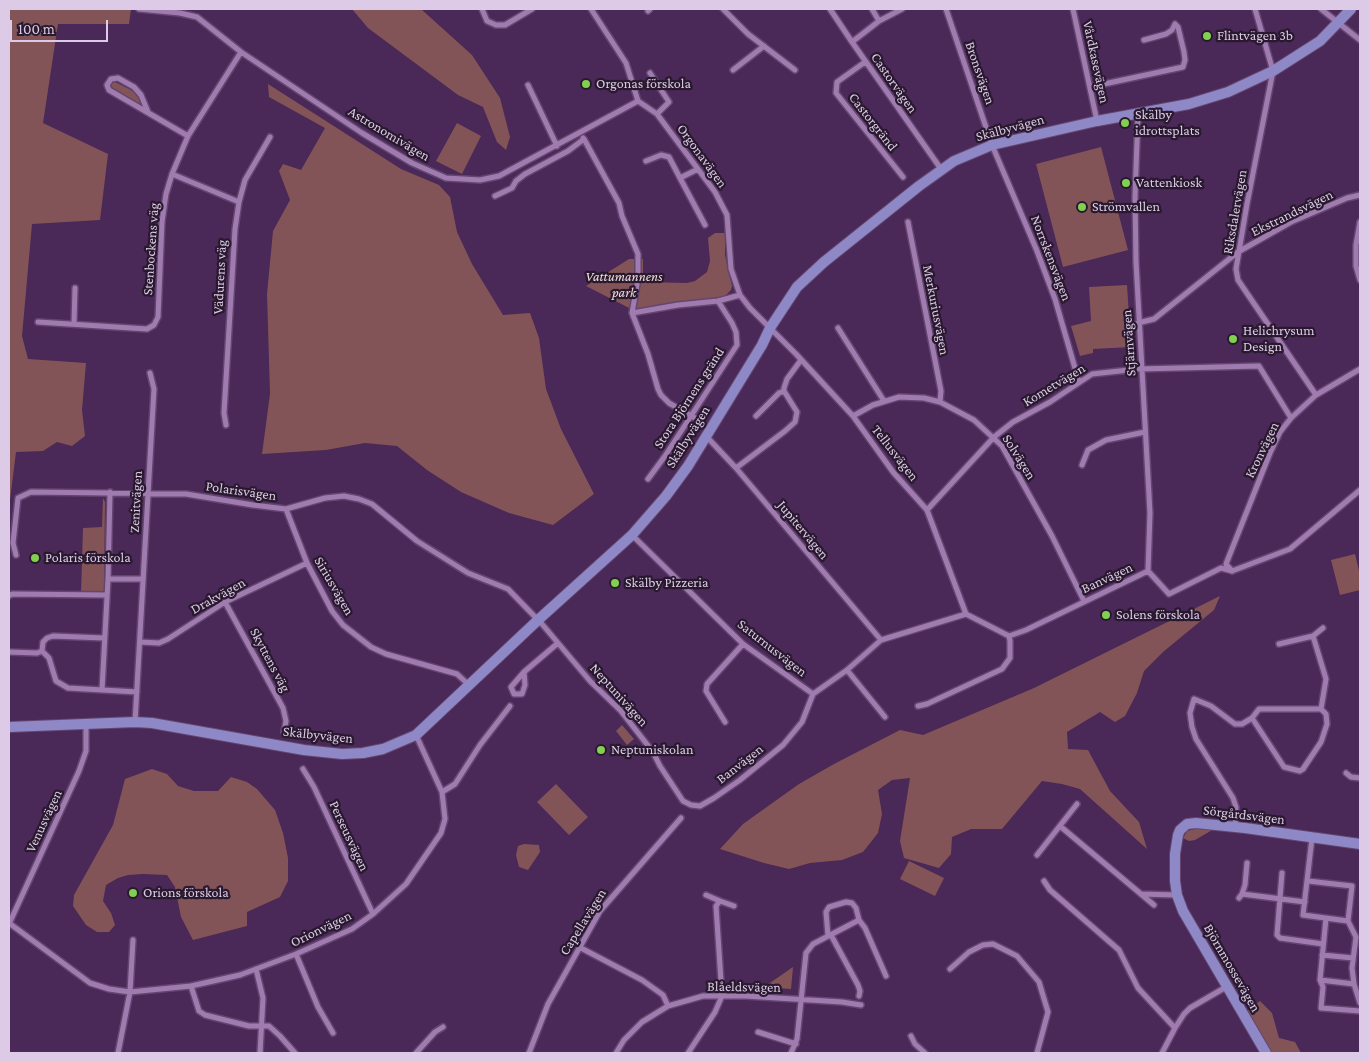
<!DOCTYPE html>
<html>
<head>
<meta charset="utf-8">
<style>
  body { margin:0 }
  #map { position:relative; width:1369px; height:1062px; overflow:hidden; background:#4a2857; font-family:"Crimson Pro",serif }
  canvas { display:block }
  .frame { position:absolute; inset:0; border:10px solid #ddcae6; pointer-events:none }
  .scale { position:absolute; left:10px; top:20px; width:98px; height:22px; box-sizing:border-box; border:2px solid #ddcae6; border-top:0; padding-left:6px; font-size:15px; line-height:18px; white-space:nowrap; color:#ddcae6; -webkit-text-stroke:4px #28192e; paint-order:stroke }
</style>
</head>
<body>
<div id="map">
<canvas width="1369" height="1062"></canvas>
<div class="frame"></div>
<div class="scale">100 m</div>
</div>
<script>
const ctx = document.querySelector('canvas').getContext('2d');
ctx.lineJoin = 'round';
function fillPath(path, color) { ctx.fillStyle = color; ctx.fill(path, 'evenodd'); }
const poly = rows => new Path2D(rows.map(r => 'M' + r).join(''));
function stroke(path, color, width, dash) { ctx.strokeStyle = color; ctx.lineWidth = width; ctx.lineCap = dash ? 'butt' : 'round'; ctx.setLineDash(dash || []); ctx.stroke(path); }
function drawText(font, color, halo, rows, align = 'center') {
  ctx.font = font + ' "Crimson Pro",serif'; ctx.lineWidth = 4.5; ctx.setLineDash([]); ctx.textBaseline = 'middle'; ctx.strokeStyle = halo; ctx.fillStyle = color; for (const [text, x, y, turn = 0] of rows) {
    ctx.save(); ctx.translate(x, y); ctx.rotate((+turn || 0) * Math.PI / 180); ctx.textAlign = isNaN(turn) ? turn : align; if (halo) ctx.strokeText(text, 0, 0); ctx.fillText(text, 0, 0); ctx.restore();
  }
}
fillPath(poly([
  [9,9,131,9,129,24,58,24,43,123,108,154,100,220,32,224,22,336,28,359,86,363,82,410,85,436,72,446,57,442,43,451,16,452,9,508],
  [352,9,421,9,472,55,500,98,510,137,506,150,497,142,483,107,458,95,368,28],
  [113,81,137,93,139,96,140,104,110,89,109,83],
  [268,84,401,169,439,185,450,197,457,232,472,264,503,315,530,313,539,338,546,389,561,429,594,494,553,525,509,513,461,492,427,470,397,446,365,443,326,450,262,454,270,394,267,294,273,231,290,200,279,171,283,164,301,170,325,128,269,97],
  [457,123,481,136,462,174,436,161],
  [1101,147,1128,250,1063,267,1036,164],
  [715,233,725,233,725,255,732,286,731,290,725,296,678,305,633,310,586,286,629,259,643,259,643,282,687,283,695,281,707,272,710,261,708,238],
  [1127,285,1131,347,1093,349,1093,353,1080,356,1071,326,1091,321,1089,287],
  [103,498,105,502,104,591,100,594,81,594,83,528,102,527],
  [1355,554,1360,575,1360,590,1340,595,1331,560],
  [1220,596,1214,610,1163,652,1144,671,1137,693,1125,716,1115,722,1100,712,1067,732,1068,749,1088,750,1110,791,1139,822,1147,849,1080,789,1062,784,1042,781,1002,829,971,829,952,837,951,854,939,868,904,858,900,841,910,778,892,780,878,790,882,814,878,833,863,852,842,860,810,863,789,869,764,863,720,849,743,824,799,784,834,764,900,730,923,735,1034,688],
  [622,725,634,739,627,745,616,731],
  [152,769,167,774,178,786,194,791,218,791,231,777,247,782,257,789,275,810,283,833,288,858,288,881,280,897,247,912,247,926,193,940,181,917,175,887,167,875,143,874,128,875,118,878,106,885,103,901,111,913,115,925,109,932,97,932,86,925,73,906,74,895,113,825,125,779],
  [556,784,588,817,569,835,537,802],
  [1198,828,1214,829,1195,840,1189,841,1183,838,1187,831],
  [524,844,539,845,540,852,528,870,519,867,516,855,518,846],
  [909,861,944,878,935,896,900,879],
  [793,967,791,989,764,987],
  [1260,1001,1272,1013,1279,1038,1295,1042,1301,1053,1271,1053,1247,1011]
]), '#835457');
const street = poly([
  [139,9,180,13,197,17,241,52,362,133,412,163,446,178,480,180,499,176,638,101],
  [482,9,487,21,496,25,505,25,532,9],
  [591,9,626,63,638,101,657,114,715,192,727,215,731,269,740,295,750,308,796,354,853,416,893,472,927,510,966,614],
  [723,9,748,34,795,70],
  [830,9,852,42,941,169],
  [872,9,879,21],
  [946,9,992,145,1037,251,1055,299,1079,382],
  [1073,9,1097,121],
  [1255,9,1273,71,1247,204,1236,269,1238,280,1316,395],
  [1321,9,1360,40],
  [648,11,650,9],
  [852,42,879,21,902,9],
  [865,62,837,82,836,93,903,177],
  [733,70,764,46],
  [650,73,669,102,657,114],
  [528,85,557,146],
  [1090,87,1183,67,1185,60,1184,52,1178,27,1175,24,1172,30,1166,34,1144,40],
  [148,112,141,95,134,87,118,78,111,79,107,85,109,90,188,136],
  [1138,114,1135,197,1136,262,1150,513,1148,571],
  [584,139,619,203,622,216,638,254,638,279,632,313,648,354,658,389,661,395,669,403,702,422],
  [646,161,661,155,669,157,680,178,698,169],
  [172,174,239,202],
  [680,178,705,225],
  [495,196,512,188,516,181,525,174,568,151,584,139,583,138],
  [908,222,941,391,940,402],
  [1360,222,1356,245,1356,266,1360,280],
  [632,313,678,305,718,301,740,295],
  [38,322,147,329,154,325,158,317,162,222,166,194,172,174,188,136,241,52],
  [1138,323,1154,319,1238,252,1291,222,1347,198,1360,195],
  [74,324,75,288],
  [838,328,884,401],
  [756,416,779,393,784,391],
  [853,416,873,405,899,397,924,398,940,402,974,420,1002,446,1052,536,1084,601],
  [226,425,224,413,235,229,239,202,245,180,270,137],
  [706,436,736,468,881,640],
  [1082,465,1088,450,1106,440,1145,432],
  [736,468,785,431,795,422,797,412,784,391,784,388,787,379,801,360],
  [648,479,665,456,737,345,736,332,732,323,718,301],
  [286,509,307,563,332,611,343,625,371,647,386,654,457,674,469,685],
  [927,510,994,437,1013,422,1050,402,1092,374,1138,369,1259,366,1291,418],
  [632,535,743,644,813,694],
  [16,555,13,543,18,498,31,492,186,494,253,505,286,509,325,498,344,496,359,499,372,504,417,541,468,573,508,589,542,624,590,681,621,711,653,752,660,766,683,801,691,805,700,806,714,798,740,780,783,745,802,722,813,694,847,670,881,640,966,614,1009,636,1026,630,1148,571,1169,594,1221,568,1232,571,1290,549,1360,490],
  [1232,571,1226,564,1270,453,1280,432,1291,418,1316,395,1360,369],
  [108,579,110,492],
  [9,596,12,594,107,595],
  [225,602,283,708,286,721,284,732],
  [140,642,159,643,168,639,225,602,307,563],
  [1279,644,1313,636,1323,628],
  [42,651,49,658,56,681,68,688,137,692],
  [9,652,37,653,42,651,43,642,47,638,53,636,104,638],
  [847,670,885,717],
  [524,672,511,687,514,694,522,694,525,685,524,672,558,643],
  [102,690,108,579,143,579],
  [918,706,927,704,1002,669,1010,658,1010,641,1009,636],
  [1252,718,1259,709,1321,709],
  [135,722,154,389,150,373],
  [725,722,706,691,707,684,743,644],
  [303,769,314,787,373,914],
  [1346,773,1351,777,1360,778],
  [442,792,455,784,480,745,510,706],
  [1060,826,1154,905],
  [1235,827,1236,807,1233,798,1196,739,1192,727,1190,713,1194,699,1211,706,1235,724,1242,724,1252,718,1284,767,1300,771,1303,769,1321,742,1327,724,1326,714,1321,709,1326,679,1313,636],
  [1037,855,1077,804],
  [1282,873,1277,935,1280,938,1323,944],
  [1044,881,1050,890,1119,950,1138,988,1175,1028],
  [1308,881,1352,886,1348,921,1303,915,1312,838],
  [1141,894,1177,895],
  [1242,894,1305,902],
  [706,895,720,901],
  [1239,898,1242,894,1245,885,1247,863],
  [1326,918,1320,980,1323,987,1321,1008,1360,1011],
  [859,920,865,928,886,976],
  [1348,921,1356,937,1352,968,1354,984,1360,1003],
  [9,923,90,983,109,989,130,992,191,986,240,975,296,954,352,929,373,914,406,884,441,833,445,819,442,792,416,735],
  [9,924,79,771,86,751,86,725],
  [831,935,858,985,860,991,859,996],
  [579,947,642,980,663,995,668,1006],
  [296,954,318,1007,333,1033],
  [1322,955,1353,958],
  [256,969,263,998,260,1053],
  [950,969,969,952,983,945,993,944,1017,956,1039,982,1048,1012,1037,1053],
  [1320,980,1354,984],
  [191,986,199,1011,205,1015,249,1026,269,1026,280,1036,295,1053],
  [758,1032,796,1044],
  [911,1036,915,1044,925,1053],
  [118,1053,130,992,133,940],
  [416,1053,435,1032,443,1027],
  [529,1053,548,1004,600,911,681,818],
  [616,1053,624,1040,642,1022,668,1006,703,996,745,996,842,1002,861,1005],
  [688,1053,715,1012,722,996,716,906,720,901,734,906],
  [791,1053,797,1039,806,953,813,944,834,933,859,920,856,908,852,903,846,902,829,907,826,912,828,936],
  [1162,1053,1175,1028,1184,1014,1190,1008,1226,987]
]);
const secondary = poly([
  [9,727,135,722,152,723,304,750,342,754,363,753,383,749,416,735,538,620,632,535,666,496,688,466,762,345,770,328,797,287,824,262,919,186,954,161,992,145,1097,121,1189,104,1228,92,1273,71,1320,41,1351,9],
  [1266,1053,1183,911,1177,895,1175,881,1175,854,1178,835,1180,830,1187,824,1196,823,1245,828,1360,844]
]);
stroke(street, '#63466f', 8);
stroke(secondary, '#63466f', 12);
stroke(street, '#a07bb0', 5);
stroke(secondary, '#8e88c7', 10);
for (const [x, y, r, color] of [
  [1207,36,5,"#81d050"],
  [586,84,5,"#81d050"],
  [1125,123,5,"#81d050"],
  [1126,183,5,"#81d050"],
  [1082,207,5,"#81d050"],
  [1233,339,5,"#81d050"],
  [35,558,5,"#81d050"],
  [615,583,5,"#81d050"],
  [1106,615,5,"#81d050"],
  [601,750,5,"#81d050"],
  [133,893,5,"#81d050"]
]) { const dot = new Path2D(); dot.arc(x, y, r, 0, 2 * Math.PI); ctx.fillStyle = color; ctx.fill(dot); stroke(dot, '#28192e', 2); }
drawText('14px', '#ddcae6', '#28192e', [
  ["Flintvägen 3b",1217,36],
  ["Orgonas förskola",596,84],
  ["Skälby",1135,115],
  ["idrottsplats",1135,131],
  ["Vattenkiosk",1136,183],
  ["Strömvallen",1092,207],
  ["Helichrysum",1243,331],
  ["Design",1243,347],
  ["Polaris förskola",45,558],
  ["Skälby Pizzeria",625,583],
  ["Solens förskola",1116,615],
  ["Neptuniskolan",611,750],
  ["Orions förskola",143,893]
], 'left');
drawText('14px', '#ddcae6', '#28192e', [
  ["Vårdkasevägen",1096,62,78],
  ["Bronsvägen",980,73,71],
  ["Castorvägen",894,83,55],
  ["Castorgränd",873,122,52],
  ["Skälbyvägen",1010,128,-15],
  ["Astronomivägen",389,134,31],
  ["Orgonavägen",702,156,54],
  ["Riksdalervägen",1235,212,-80],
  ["Ekstrandsvägen",1292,213,-26],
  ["Stenbockens väg",151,249,-86],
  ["Norrskensvägen",1051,258,69],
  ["Vädurens väg",220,277,-87],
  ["Merkuriusvägen",936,310,79],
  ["Stjärnvägen",1129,343,-94],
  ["Kometvägen",1054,385,-31],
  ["Stora Björnens gränd",689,398,-57],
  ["Skälbyvägen",688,437,-58],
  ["Kronvägen",1262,450,-64],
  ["Tellusvägen",895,453,52],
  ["Solvägen",1019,457,58],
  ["Polarisvägen",241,491,8],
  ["Zenitvägen",136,502,-87],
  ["Jupitervägen",803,530,50],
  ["Banvägen",1107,578,-25],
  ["Siriusvägen",334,586,60],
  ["Drakvägen",218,596,-29],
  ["Saturnusvägen",772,648,38],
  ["Skyttens väg",270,660,62],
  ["Neptunivägen",619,695,48],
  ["Skälbyvägen",318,735,6],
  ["Banvägen",740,764,-38],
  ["Sörgårdsvägen",1244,815,7],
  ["Venusvägen",44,821,-65],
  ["Perseusvägen",349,836,65],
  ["Capellavägen",583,922,-58],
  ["Orionvägen",321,929,-26],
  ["Björnmossevägen",1232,968,60],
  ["Blåeldsvägen",744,987,1]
]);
drawText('italic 14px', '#f2dcdd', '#28192e', [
  ["Vattumannens",624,277],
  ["park",624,293]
]);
</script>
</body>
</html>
